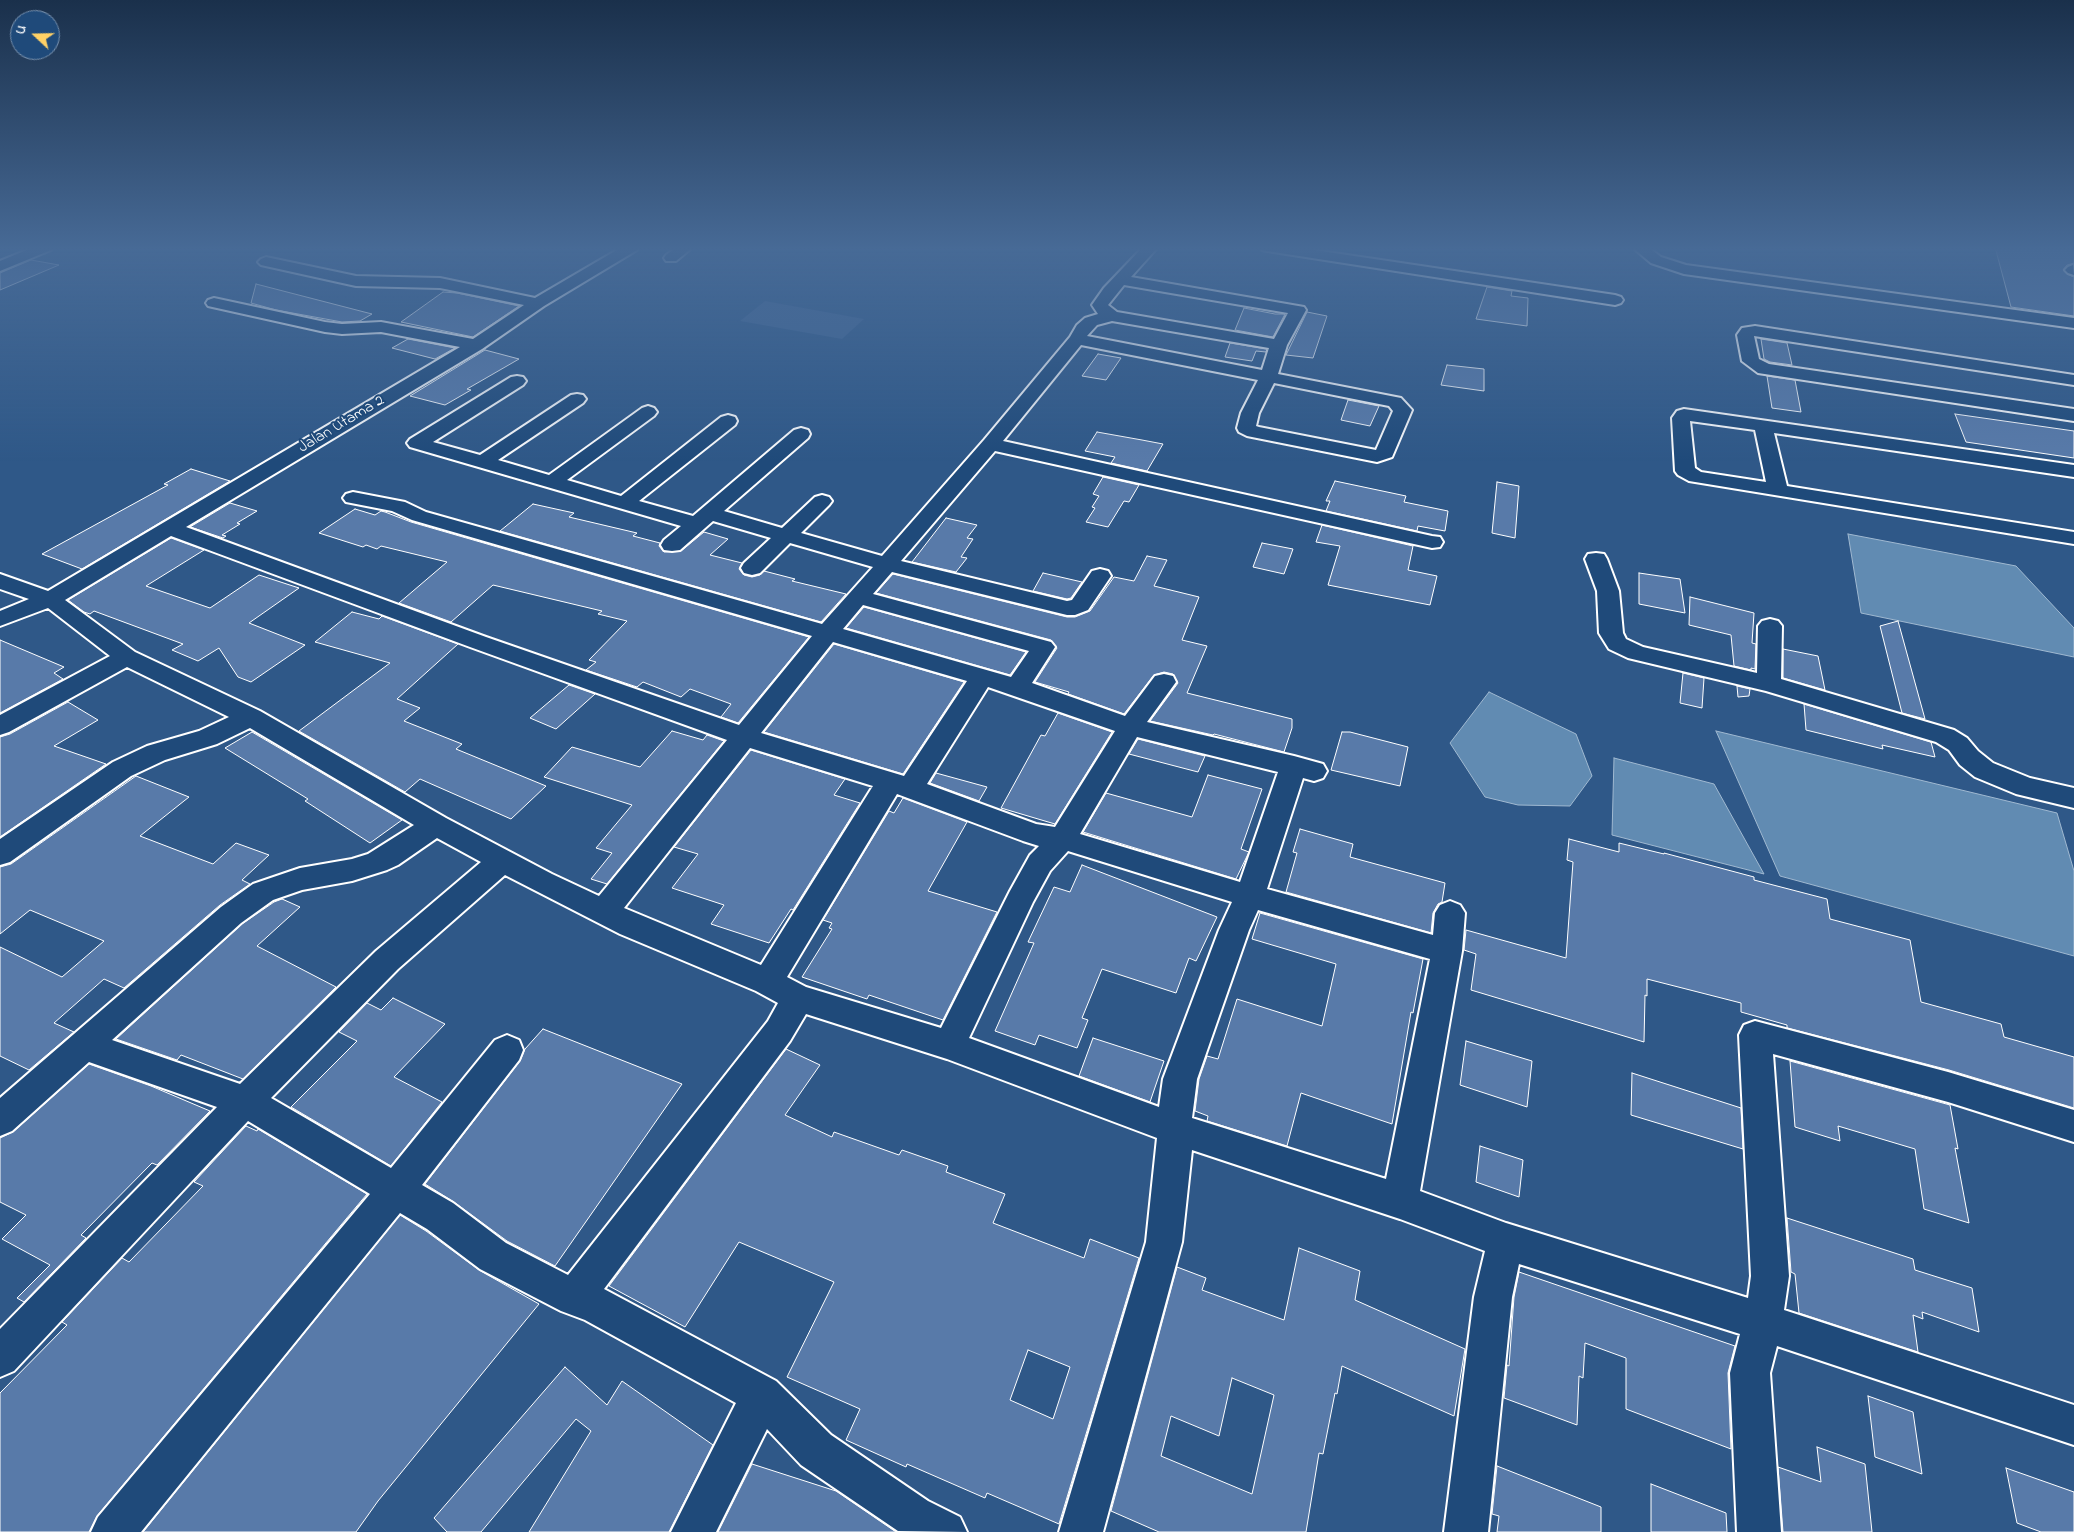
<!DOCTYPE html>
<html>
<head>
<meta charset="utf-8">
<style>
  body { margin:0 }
  #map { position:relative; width:2074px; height:1532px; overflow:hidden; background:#2f5888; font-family:"Indie Flower",sans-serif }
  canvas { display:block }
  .north { position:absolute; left:10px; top:10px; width:50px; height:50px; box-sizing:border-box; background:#1f4a7a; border:1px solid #7992af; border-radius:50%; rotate:291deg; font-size:14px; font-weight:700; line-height:20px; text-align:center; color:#fff }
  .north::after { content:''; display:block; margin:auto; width:18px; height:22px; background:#ffd166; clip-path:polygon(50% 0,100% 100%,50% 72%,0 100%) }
</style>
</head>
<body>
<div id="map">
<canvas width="2074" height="1532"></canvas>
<div class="north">U</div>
</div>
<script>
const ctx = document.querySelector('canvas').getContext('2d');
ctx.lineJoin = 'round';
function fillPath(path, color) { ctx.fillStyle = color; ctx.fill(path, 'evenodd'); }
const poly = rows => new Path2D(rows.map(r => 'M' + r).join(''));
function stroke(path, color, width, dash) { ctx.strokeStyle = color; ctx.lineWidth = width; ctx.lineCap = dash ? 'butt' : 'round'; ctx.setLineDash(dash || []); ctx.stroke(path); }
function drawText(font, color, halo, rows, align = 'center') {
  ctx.font = font + ' "Indie Flower",sans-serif'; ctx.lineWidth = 4; ctx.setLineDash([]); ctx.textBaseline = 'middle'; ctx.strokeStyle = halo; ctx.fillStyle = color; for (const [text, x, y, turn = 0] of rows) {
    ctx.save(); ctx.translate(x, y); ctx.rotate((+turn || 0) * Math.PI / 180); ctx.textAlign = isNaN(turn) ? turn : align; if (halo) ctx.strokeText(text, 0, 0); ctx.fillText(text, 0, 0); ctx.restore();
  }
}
fillPath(poly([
  [765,301,864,319,842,339,740,321]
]), '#3f6594');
const water = poly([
  [1848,534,2016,566,2074,628,2074,657,1861,613,1848,534],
  [1489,692,1576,734,1592,776,1570,806,1518,805,1485,797,1450,743,1489,692],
  [1716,731,2057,813,2074,871,2074,956,1780,876,1716,731],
  [1614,758,1714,784,1764,874,1612,835,1614,758]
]);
fillPath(water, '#618bb2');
stroke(water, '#a0b9d1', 1);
const building = poly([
  [1995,247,2074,247,2074,263,2067,265,2063,270,2067,274,2074,277,2074,316,2011,307,1995,247],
  [31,260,59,265,0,290,0,273,31,260],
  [256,284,372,314,360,321,342,322,276,310,251,303,256,284],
  [1487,287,1512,291,1511,296,1528,298,1527,326,1476,319,1487,287],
  [443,292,457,293,519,306,473,337,401,322,443,292],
  [1244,308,1275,314,1285,314,1273,337,1235,330,1244,308],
  [1307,312,1327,316,1313,358,1286,355,1307,312],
  [408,339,455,348,435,359,392,348,408,339],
  [1761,339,1787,343,1792,365,1770,362,1764,359,1761,339],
  [1230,343,1267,349,1266,352,1256,351,1252,361,1225,357,1230,343],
  [485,350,519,359,467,389,471,390,445,405,410,396,485,350],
  [1098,354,1121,358,1106,380,1082,376,1098,354],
  [1447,365,1484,369,1484,391,1441,385,1447,365],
  [1767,376,1795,380,1801,412,1772,408,1767,376],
  [1348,400,1379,406,1370,426,1341,420,1348,400],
  [1955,414,2074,431,2074,458,1966,442,1955,414],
  [1097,432,1142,440,1163,444,1147,471,1111,463,1115,457,1085,451,1097,432],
  [191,469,230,481,82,569,42,554,168,485,164,484,191,469],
  [1103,477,1139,485,1129,502,1124,501,1108,527,1086,522,1095,508,1092,507,1099,496,1093,494,1103,477],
  [1335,481,1406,496,1404,502,1448,511,1445,531,1418,526,1417,531,1326,511,1330,501,1326,501,1335,481],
  [1497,482,1519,486,1515,538,1492,533,1497,482],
  [230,503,257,511,237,523,240,524,222,535,226,536,223,538,190,527,230,503],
  [533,504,574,513,569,517,637,533,633,536,660,543,659,546,664,552,681,551,704,532,728,539,710,555,742,563,739,569,744,575,752,577,760,575,764,571,795,579,792,581,846,594,821,622,500,531,533,504],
  [355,509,375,515,381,511,385,512,411,522,809,637,738,723,721,717,731,704,690,689,681,697,643,682,637,687,586,670,596,662,589,660,627,621,598,614,602,611,493,585,451,622,399,603,447,562,381,546,377,549,366,545,363,547,319,533,355,509],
  [946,518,977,525,967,538,973,539,961,557,967,558,956,572,912,562,946,518],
  [1322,525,1413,546,1408,570,1437,576,1430,605,1328,585,1340,546,1316,542,1322,525],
  [171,538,204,550,146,586,210,608,259,575,299,588,249,623,305,645,251,682,238,677,219,648,198,661,172,650,183,644,94,611,90,614,84,612,68,600,171,538],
  [1262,543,1293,549,1284,574,1253,567,1262,543],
  [1147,556,1167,560,1154,586,1199,597,1182,640,1207,646,1187,693,1292,719,1292,728,1284,752,1214,734,1213,735,1150,721,1178,683,1173,674,1164,672,1154,675,1124,714,1068,694,1069,692,1035,682,1057,648,1051,640,876,593,893,574,1067,617,1075,617,1090,611,1114,577,1134,581,1147,556],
  [1043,573,1082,582,1071,598,1067,599,1033,591,1043,573],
  [1639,573,1680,579,1685,613,1639,604,1639,573],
  [1690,597,1754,613,1752,643,1756,644,1755,669,1751,668,1751,670,1734,666,1731,635,1689,625,1690,597],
  [864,607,1026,652,1010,675,846,628,864,607],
  [352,612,379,619,382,616,458,644,397,699,420,708,404,721,462,744,456,749,546,786,511,819,420,779,405,792,299,731,390,663,315,642,352,612],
  [1898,621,1925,719,1902,713,1880,626,1898,621],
  [0,640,64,667,54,673,63,679,0,713,0,640],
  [834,644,964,682,903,774,764,732,834,644],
  [1783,649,1818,656,1825,690,1783,678,1783,649],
  [1683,673,1704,678,1702,708,1680,703,1683,673],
  [569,685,595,694,556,729,530,718,569,685],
  [1737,686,1750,689,1749,696,1738,697,1737,686],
  [68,702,98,720,54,746,106,764,0,837,0,737,10,734,68,702],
  [1804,704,1931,742,1935,757,1882,745,1883,749,1806,730,1804,704],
  [1058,713,1112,732,1055,824,1001,808,1041,735,1045,736,1058,713],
  [672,731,703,740,707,735,724,741,607,884,591,879,612,853,596,848,632,805,544,777,572,747,640,767,672,731],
  [252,732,402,820,370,843,305,801,308,799,225,748,252,732],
  [1342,732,1350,732,1408,747,1400,786,1331,770,1342,732],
  [1138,739,1205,756,1198,772,1129,754,1138,739],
  [751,750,845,779,834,795,860,803,793,910,791,909,769,943,711,924,724,905,672,888,698,854,674,847,751,750],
  [936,773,987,787,979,801,930,783,936,773],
  [1208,775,1262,789,1241,849,1249,852,1236,879,1083,832,1106,793,1192,817,1208,775],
  [136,776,189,797,140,836,213,864,236,843,269,855,242,880,250,884,220,905,124,988,104,979,54,1023,74,1032,29,1070,0,1056,0,947,62,977,104,941,30,910,0,934,0,867,11,864,136,776],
  [903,798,967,822,928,891,997,912,943,1020,869,995,867,999,802,977,832,929,829,928,832,923,823,920,889,811,894,813,903,798],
  [1300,829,1353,844,1350,857,1445,883,1442,902,1438,904,1433,913,1431,933,1286,892,1297,853,1293,852,1300,829],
  [1569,839,1619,852,1619,843,1664,854,1664,853,1754,877,1754,880,1827,899,1830,919,1910,940,1921,1002,2001,1024,2004,1037,2074,1057,2074,1108,1949,1070,1787,1028,1787,1025,1741,1012,1741,1003,1647,979,1647,996,1645,995,1644,1042,1471,990,1476,954,1464,950,1466,930,1566,958,1573,862,1567,860,1569,839],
  [1082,865,1217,917,1196,961,1189,958,1176,993,1102,969,1082,1018,1088,1020,1077,1048,1039,1035,1035,1045,995,1031,1034,943,1028,942,1054,887,1070,892,1082,865],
  [282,899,300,907,257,946,336,987,243,1079,181,1055,177,1060,116,1039,242,924,274,902,282,899],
  [1260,913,1423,959,1413,1013,1411,1012,1392,1124,1301,1093,1287,1146,1207,1121,1208,1116,1195,1111,1199,1079,1207,1056,1218,1059,1237,999,1322,1026,1336,964,1252,939,1260,913],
  [393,998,445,1024,394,1077,442,1102,391,1166,291,1107,357,1041,339,1032,367,1003,381,1010,393,998],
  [543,1029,682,1084,555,1266,507,1241,454,1202,425,1184,520,1061,525,1049,543,1029],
  [1093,1038,1164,1061,1150,1102,1079,1076,1093,1038],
  [1466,1041,1532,1061,1527,1107,1460,1085,1466,1041],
  [786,1049,820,1065,785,1115,832,1137,834,1132,899,1155,902,1150,948,1166,946,1172,1005,1194,993,1223,1084,1258,1090,1239,1139,1258,1059,1524,987,1493,985,1498,907,1464,906,1467,846,1440,860,1409,787,1377,834,1282,739,1242,685,1327,609,1286,786,1049],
  [1028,1350,1070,1367,1053,1419,1010,1400,1028,1350],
  [1790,1061,1950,1105,1958,1149,1955,1148,1969,1223,1924,1209,1915,1149,1838,1126,1840,1141,1795,1127,1790,1061],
  [89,1064,151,1086,210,1111,157,1165,152,1163,81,1235,86,1238,24,1302,17,1298,50,1265,2,1239,26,1215,0,1202,0,1138,13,1132,89,1064],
  [1632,1073,1741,1108,1743,1149,1631,1115,1632,1073],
  [246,1126,257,1131,258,1129,367,1194,97,1516,89,1532,0,1532,0,1393,67,1325,62,1322,122,1258,129,1262,203,1186,194,1182,246,1126],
  [1480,1146,1523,1160,1519,1197,1476,1182,1480,1146],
  [400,1215,426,1231,479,1270,539,1304,378,1501,356,1532,143,1532,400,1215],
  [1787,1218,1913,1259,1915,1270,1972,1288,1979,1332,1922,1312,1923,1319,1913,1315,1918,1352,1799,1313,1795,1274,1791,1272,1787,1218],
  [1299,1248,1360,1271,1355,1300,1465,1349,1454,1416,1342,1366,1337,1394,1335,1393,1323,1454,1319,1453,1306,1532,1159,1532,1111,1511,1177,1267,1206,1278,1202,1290,1284,1320,1299,1248],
  [1232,1378,1274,1395,1252,1494,1161,1456,1171,1416,1219,1436,1232,1378],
  [1519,1272,1735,1346,1728,1373,1731,1449,1626,1409,1626,1358,1585,1343,1583,1378,1579,1376,1577,1425,1504,1398,1507,1365,1509,1366,1514,1297,1519,1272],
  [565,1367,607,1405,622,1381,713,1445,669,1532,529,1532,591,1431,576,1419,481,1532,447,1532,434,1518,565,1367],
  [1868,1396,1913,1412,1922,1474,1875,1457,1868,1396],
  [1817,1447,1865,1464,1872,1532,1783,1532,1778,1467,1821,1482,1817,1447],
  [752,1464,836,1491,896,1532,718,1532,752,1464],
  [1497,1466,1601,1507,1601,1532,1497,1532,1499,1516,1492,1514,1497,1466],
  [2006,1468,2074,1492,2074,1532,2041,1532,2017,1523,2006,1468],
  [1651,1484,1726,1513,1727,1532,1651,1532,1651,1484]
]);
fillPath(building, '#587aa9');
stroke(building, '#fff', 1);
const street = poly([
  [34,247,53,247,51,250,0,271,0,261,34,247],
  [622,247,639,247,637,250,544,306,482,349,186,527,486,637,739,725,812,636,412,520,392,511,346,502,343,498,346,494,353,492,405,502,426,512,822,624,873,567,790,543,760,573,752,575,744,573,741,568,744,563,771,538,713,521,680,550,672,551,664,550,661,545,664,540,681,526,410,447,407,443,410,439,511,377,517,376,523,377,526,381,523,385,433,442,480,455,571,395,577,394,583,395,586,399,583,403,498,460,549,475,642,408,648,406,654,408,657,412,654,416,567,480,621,496,721,417,728,415,735,417,737,421,735,425,639,501,693,516,794,430,801,428,808,430,810,434,808,438,724,511,782,528,815,497,822,495,829,497,832,501,829,505,801,533,882,556,984,440,1070,337,1077,325,1085,318,1098,314,1092,305,1104,288,1143,247,1158,247,1131,277,1304,307,1306,310,1287,345,1278,374,1401,398,1412,410,1392,457,1377,462,1247,436,1239,432,1237,428,1241,413,1258,380,1081,345,1003,441,1432,536,1440,537,1443,542,1440,547,1432,548,995,451,901,561,1067,601,1072,600,1092,571,1100,569,1108,571,1111,576,1088,610,1075,615,1067,615,892,572,873,594,1051,642,1055,647,1032,683,1125,716,1155,676,1164,674,1173,676,1176,682,1147,722,1294,756,1323,764,1327,771,1323,778,1314,781,1303,778,1267,889,1433,935,1435,913,1440,905,1450,901,1460,905,1465,913,1462,951,1420,1191,1506,1223,1748,1298,1751,1276,1739,1035,1744,1025,1755,1021,1948,1072,2074,1110,2074,1142,1948,1102,1773,1054,1789,1276,1784,1310,2074,1405,2074,1445,1777,1346,1770,1373,1781,1532,1737,1532,1730,1373,1740,1334,1519,1264,1512,1297,1488,1532,1444,1532,1474,1297,1485,1251,1400,1219,1192,1150,1182,1242,1103,1532,1059,1532,1146,1242,1157,1138,947,1059,806,1014,790,1041,604,1289,776,1381,831,1435,928,1501,960,1517,967,1532,898,1531,801,1465,767,1429,716,1532,671,1532,736,1403,585,1320,561,1311,480,1269,427,1229,400,1213,141,1532,91,1532,98,1517,370,1194,248,1121,14,1371,0,1377,0,1329,217,1107,89,1062,12,1131,0,1136,0,1098,221,907,253,884,300,868,352,859,368,854,414,825,250,728,217,744,165,760,131,776,10,862,0,865,0,839,113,762,147,746,199,731,229,717,127,667,9,732,0,735,0,715,110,656,48,608,0,626,0,611,29,599,0,589,0,574,48,591,460,347,381,332,342,334,325,332,208,306,206,303,208,300,214,298,325,322,342,324,381,322,473,339,524,305,440,288,356,286,261,265,258,262,261,259,266,257,356,276,440,278,535,298,622,247],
  [1124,285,1288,313,1274,339,1117,312,1108,305,1124,285],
  [1112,321,1269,348,1262,370,1087,336,1097,325,1112,321],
  [1274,383,1389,406,1393,411,1376,450,1259,427,1256,426,1259,413,1274,383],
  [171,536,470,647,727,740,599,896,552,874,446,818,260,711,135,652,65,600,171,536],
  [863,605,1029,651,1011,677,843,629,863,605],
  [833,642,967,681,904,776,761,733,833,642],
  [988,687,1115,731,1055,827,1036,824,927,784,988,687],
  [1137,737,1278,772,1240,882,1080,834,1137,737],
  [750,748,873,786,761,965,624,908,750,748],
  [897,794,1023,841,1039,846,1030,855,1010,891,941,1028,806,987,787,977,897,794],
  [437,838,481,862,376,951,240,1084,112,1040,241,923,273,900,302,890,352,881,387,870,398,865,437,838],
  [1068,851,1232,902,1219,930,1163,1079,1159,1107,969,1038,1033,902,1050,871,1068,851],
  [505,875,620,934,756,991,778,1003,768,1021,568,1275,506,1243,453,1203,422,1185,519,1060,523,1050,519,1040,507,1035,495,1040,391,1168,271,1098,398,969,505,875],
  [1258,910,1430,959,1386,1179,1192,1118,1197,1079,1249,930,1258,910],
  [677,247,693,247,676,261,666,261,664,258,666,255,677,247],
  [1260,247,1294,247,1615,295,1621,297,1623,300,1621,303,1615,305,1267,251,1262,250,1260,247],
  [1632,247,1648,247,1661,257,1686,265,2074,318,2074,328,1684,274,1651,263,1632,247],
  [2073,265,2074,275,2068,273,2065,270,2068,267,2073,265],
  [1755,326,2074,375,2074,385,1754,336,1759,359,1769,364,2074,409,2074,421,1758,373,1742,361,1737,335,1742,328,1755,326],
  [1684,409,2074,465,2074,477,1774,433,1787,486,2074,532,2074,544,1689,481,1678,475,1675,471,1672,418,1677,411,1684,409],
  [1690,421,1755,430,1766,482,1701,472,1695,468,1690,421],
  [1596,553,1604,554,1607,559,1619,591,1623,633,1626,639,1643,647,1757,673,1758,626,1762,621,1770,619,1778,621,1782,626,1781,679,1954,730,1967,738,1978,751,1993,763,2030,778,2074,788,2074,808,2016,794,1975,777,1960,765,1949,750,1936,742,1766,691,1628,658,1609,649,1599,633,1597,591,1585,559,1588,554,1596,553]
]);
stroke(street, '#fff', 4);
fillPath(street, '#1f4a7a');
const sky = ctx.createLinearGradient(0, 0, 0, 461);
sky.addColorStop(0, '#1a304b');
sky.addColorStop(0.54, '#476a96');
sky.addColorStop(1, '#476a9600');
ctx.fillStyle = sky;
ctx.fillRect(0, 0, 2074, 461);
drawText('16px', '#fff', '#1f4a7a', [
  ["Jalan Utama 2",342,425,-31]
]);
</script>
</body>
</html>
